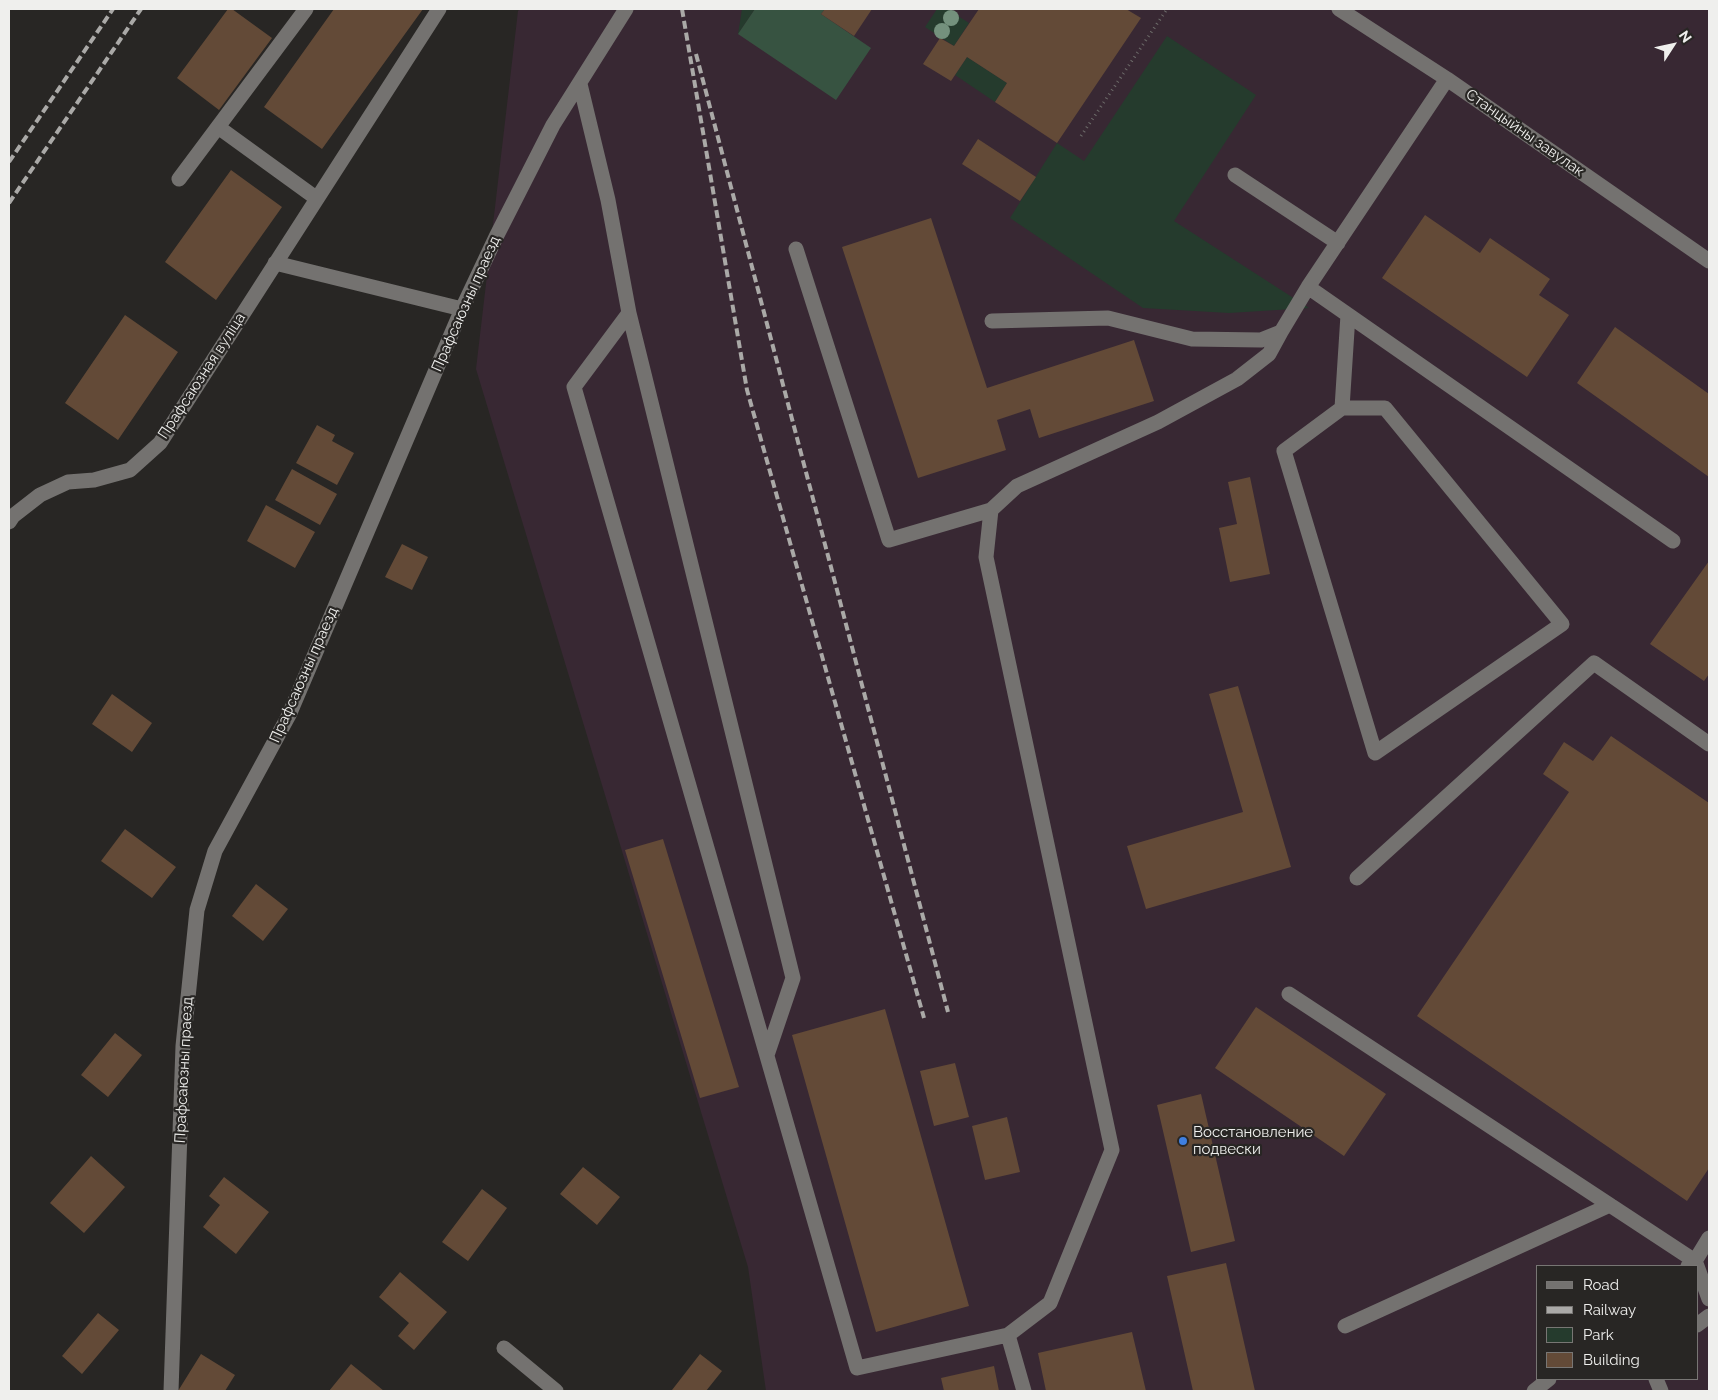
<!DOCTYPE html>
<html>
<head>
<meta charset="utf-8">
<style>
  body { margin:0 }
  #map { position:relative; width:1718px; height:1400px; overflow:hidden; background:#282624; font-family:Raleway,sans-serif }
  canvas { display:block }
  .frame { position:absolute; inset:0; border:10px solid #efefed; pointer-events:none }
  .legend { position:absolute; left:1536px; top:1265px; width:162px; height:115px; box-sizing:border-box; background:#282624; border:1px solid #787674; margin:0; padding:6px 9px; list-style:none; font-size:15px; color:#efefed }
  .legend li { display:flex; align-items:center; gap:10px; height:25px }
  .legend b { width:25px; border:1px solid #787674 }
  .north { position:absolute; left:1648px; top:20px; width:50px; height:50px; -webkit-text-stroke:4px #282624; paint-order:stroke; rotate:55deg; font-size:14px; font-weight:700; line-height:20px; text-align:center; color:#efefed }
  .north::after { content:''; display:block; margin:auto; width:18px; height:22px; background:#efefed; clip-path:polygon(50% 0,100% 100%,50% 72%,0 100%) }
</style>
</head>
<body>
<div id="map">
<canvas width="1718" height="1400"></canvas>
<div class="frame"></div>
<ul class="legend">
<li><b style="height:6px;background:#747270"></b>Road</li>
<li><b style="height:6px;background:#aaa9a7"></b>Railway</li>
<li><b style="height:14px;background:#253b2d"></b>Park</li>
<li><b style="height:14px;background:#634a37"></b>Building</li>
</ul>
<div class="north">N</div>
</div>
<script>
const ctx = document.querySelector('canvas').getContext('2d');
ctx.lineJoin = 'round';
function fillPath(path, color) { ctx.fillStyle = color; ctx.fill(path, 'evenodd'); }
const poly = rows => new Path2D(rows.map(r => 'M' + r).join(''));
function stroke(path, color, width, dash) { ctx.strokeStyle = color; ctx.lineWidth = width; ctx.lineCap = dash ? 'butt' : 'round'; ctx.setLineDash(dash || []); ctx.stroke(path); }
function drawText(font, color, halo, rows, align = 'center') {
  ctx.font = font + ' Raleway,sans-serif'; ctx.lineWidth = 4.5; ctx.setLineDash([]); ctx.textBaseline = 'middle'; ctx.strokeStyle = halo; ctx.fillStyle = color; for (const [text, x, y, turn = 0] of rows) {
    ctx.save(); ctx.translate(x, y); ctx.rotate((+turn || 0) * Math.PI / 180); ctx.textAlign = isNaN(turn) ? turn : align; if (halo) ctx.strokeText(text, 0, 0); ctx.fillText(text, 0, 0); ctx.restore();
  }
}
fillPath(poly([
  [520,9,1709,9,1709,1391,766,1391,748,1267,476,369,518,11],
  [1537,1266,1697,1266,1697,1379,1537,1379]
]), '#382833');
fillPath(poly([
  [742,9,755,9,738,34],
  [937,9,947,9,969,23,954,46,925,27],
  [1167,36,1256,95,1174,221,1309,308,1229,313,1143,308,1010,218,1057,143,1084,161],
  [967,57,1007,83,995,102,955,75]
]), '#253b2d');
fillPath(poly([
  [755,9,825,9,821,14,871,48,836,100,738,34]
]), '#375341');
fillPath(poly([
  [228,9,232,9,272,38,219,110,177,78],
  [334,9,423,9,322,149,264,107],
  [825,9,872,9,854,36,821,14],
  [979,9,1126,9,1141,18,1057,143,995,102,1007,83,967,57,951,81,923,64,940,38,954,46],
  [978,139,1036,177,1020,201,962,164],
  [231,170,282,207,216,300,165,262],
  [1425,215,1480,253,1490,238,1550,279,1539,295,1569,315,1527,377,1382,278],
  [931,218,987,388,1134,340,1154,401,1039,438,1030,409,997,420,1006,450,918,478,842,247],
  [125,315,178,352,118,440,65,403],
  [1615,327,1709,394,1709,477,1577,383],
  [317,425,335,435,332,441,354,453,337,485,296,463],
  [292,469,337,494,320,525,275,500],
  [1250,477,1270,574,1230,582,1219,528,1237,524,1228,482],
  [266,505,315,532,295,568,247,541],
  [402,544,428,557,412,590,385,577],
  [1709,561,1709,674,1704,681,1650,644],
  [1238,686,1291,867,1146,909,1127,846,1243,812,1209,694],
  [112,694,152,723,132,752,92,724],
  [1611,736,1709,803,1709,1168,1687,1201,1417,1016,1569,792,1543,774,1564,742,1593,761],
  [125,829,176,867,152,898,101,861],
  [663,839,739,1087,700,1098,625,850],
  [256,884,288,909,263,941,232,916],
  [1256,1007,1386,1094,1344,1156,1215,1068],
  [885,1009,969,1306,876,1332,792,1035],
  [115,1033,142,1055,108,1097,81,1075],
  [955,1063,969,1117,934,1126,920,1071],
  [1201,1094,1235,1241,1191,1252,1157,1105],
  [1007,1117,1020,1172,985,1180,972,1126],
  [91,1156,125,1187,84,1233,50,1203],
  [583,1167,620,1197,597,1225,560,1194],
  [224,1177,269,1212,236,1254,203,1227,220,1205,209,1196],
  [482,1189,507,1208,468,1261,442,1242],
  [1226,1263,1255,1391,1193,1391,1167,1276],
  [400,1272,447,1312,414,1350,398,1336,409,1323,379,1297],
  [98,1313,119,1330,82,1374,62,1356],
  [1132,1332,1146,1391,1046,1391,1038,1353],
  [201,1354,235,1375,225,1391,178,1391],
  [700,1354,722,1371,706,1391,673,1391,672,1390],
  [351,1364,384,1391,329,1391],
  [994,1366,999,1391,944,1391,941,1378]
]), '#634a37');
stroke(poly([
  [1081,136,1167,9]
]), '#6d6c6a', 3, [1, 4]);
stroke(poly([
  [1339,9,1447,79,1709,261],
  [580,84,608,200,629,313,574,387,857,1368,1008,1335,1050,1303,1112,1150,986,557,991,510,1017,486,1158,422,1237,379,1269,354,1281,332],
  [218,127,316,198],
  [1235,175,1338,243],
  [179,179,306,9],
  [796,249,889,540,991,510],
  [275,263,462,309],
  [1308,287,1673,541],
  [629,313,793,978,767,1055],
  [992,321,1108,318,1192,339,1261,340,1281,332,1308,287,1447,79],
  [1342,408,1385,408,1562,624,1375,753,1284,451,1342,408,1348,315],
  [9,522,13,516,40,495,68,482,94,480,130,470,160,443,439,9],
  [1357,878,1594,663,1709,744],
  [1289,994,1695,1261,1688,1266],
  [1697,1266,1709,1299],
  [1697,1266,1695,1261,1709,1238],
  [1697,1325,1709,1316],
  [1345,1326,1610,1205],
  [1008,1335,1024,1391],
  [504,1348,556,1391],
  [1656,1379,1661,1391],
  [171,1391,183,1046,197,910,215,851,289,715,462,309,496,237,553,125,626,9],
  [1534,1391,1549,1379]
]), '#747270', 15);
stroke(poly([
  [682,9,747,390,924,1018],
  [696,54,948,1012],
  [9,162,113,9],
  [9,203,141,9]
]), '#aaa9a7', 4, [8, 4]);
ctx.fillStyle = '#74917d';
for (const [x, y] of [
  [951,18],
  [942,31]
]) { ctx.beginPath(); ctx.arc(x, y, 8, 0, 2 * Math.PI); ctx.fill(); }
for (const [x, y, r, color] of [
  [1183,1141,5,"#3f7fe0"]
]) { const dot = new Path2D(); dot.arc(x, y, r, 0, 2 * Math.PI); ctx.fillStyle = color; ctx.fill(dot); stroke(dot, '#282624', 2); }
drawText('15px', '#efefed', '#282624', [
  ["Станцыйны завулак",1525,133,35],
  ["Прафсаюзны праезд",466,304,-66],
  ["Прафсаюзная вуліца",202,376,-57],
  ["Прафсаюзны праезд",304,675,-66],
  ["Прафсаюзны праезд",184,1070,-87]
]);
drawText('15px', '#efefed', '#282624', [
  ["Восстановление",1193,1132],
  ["подвески",1193,1149]
], 'left');
</script>
</body>
</html>
